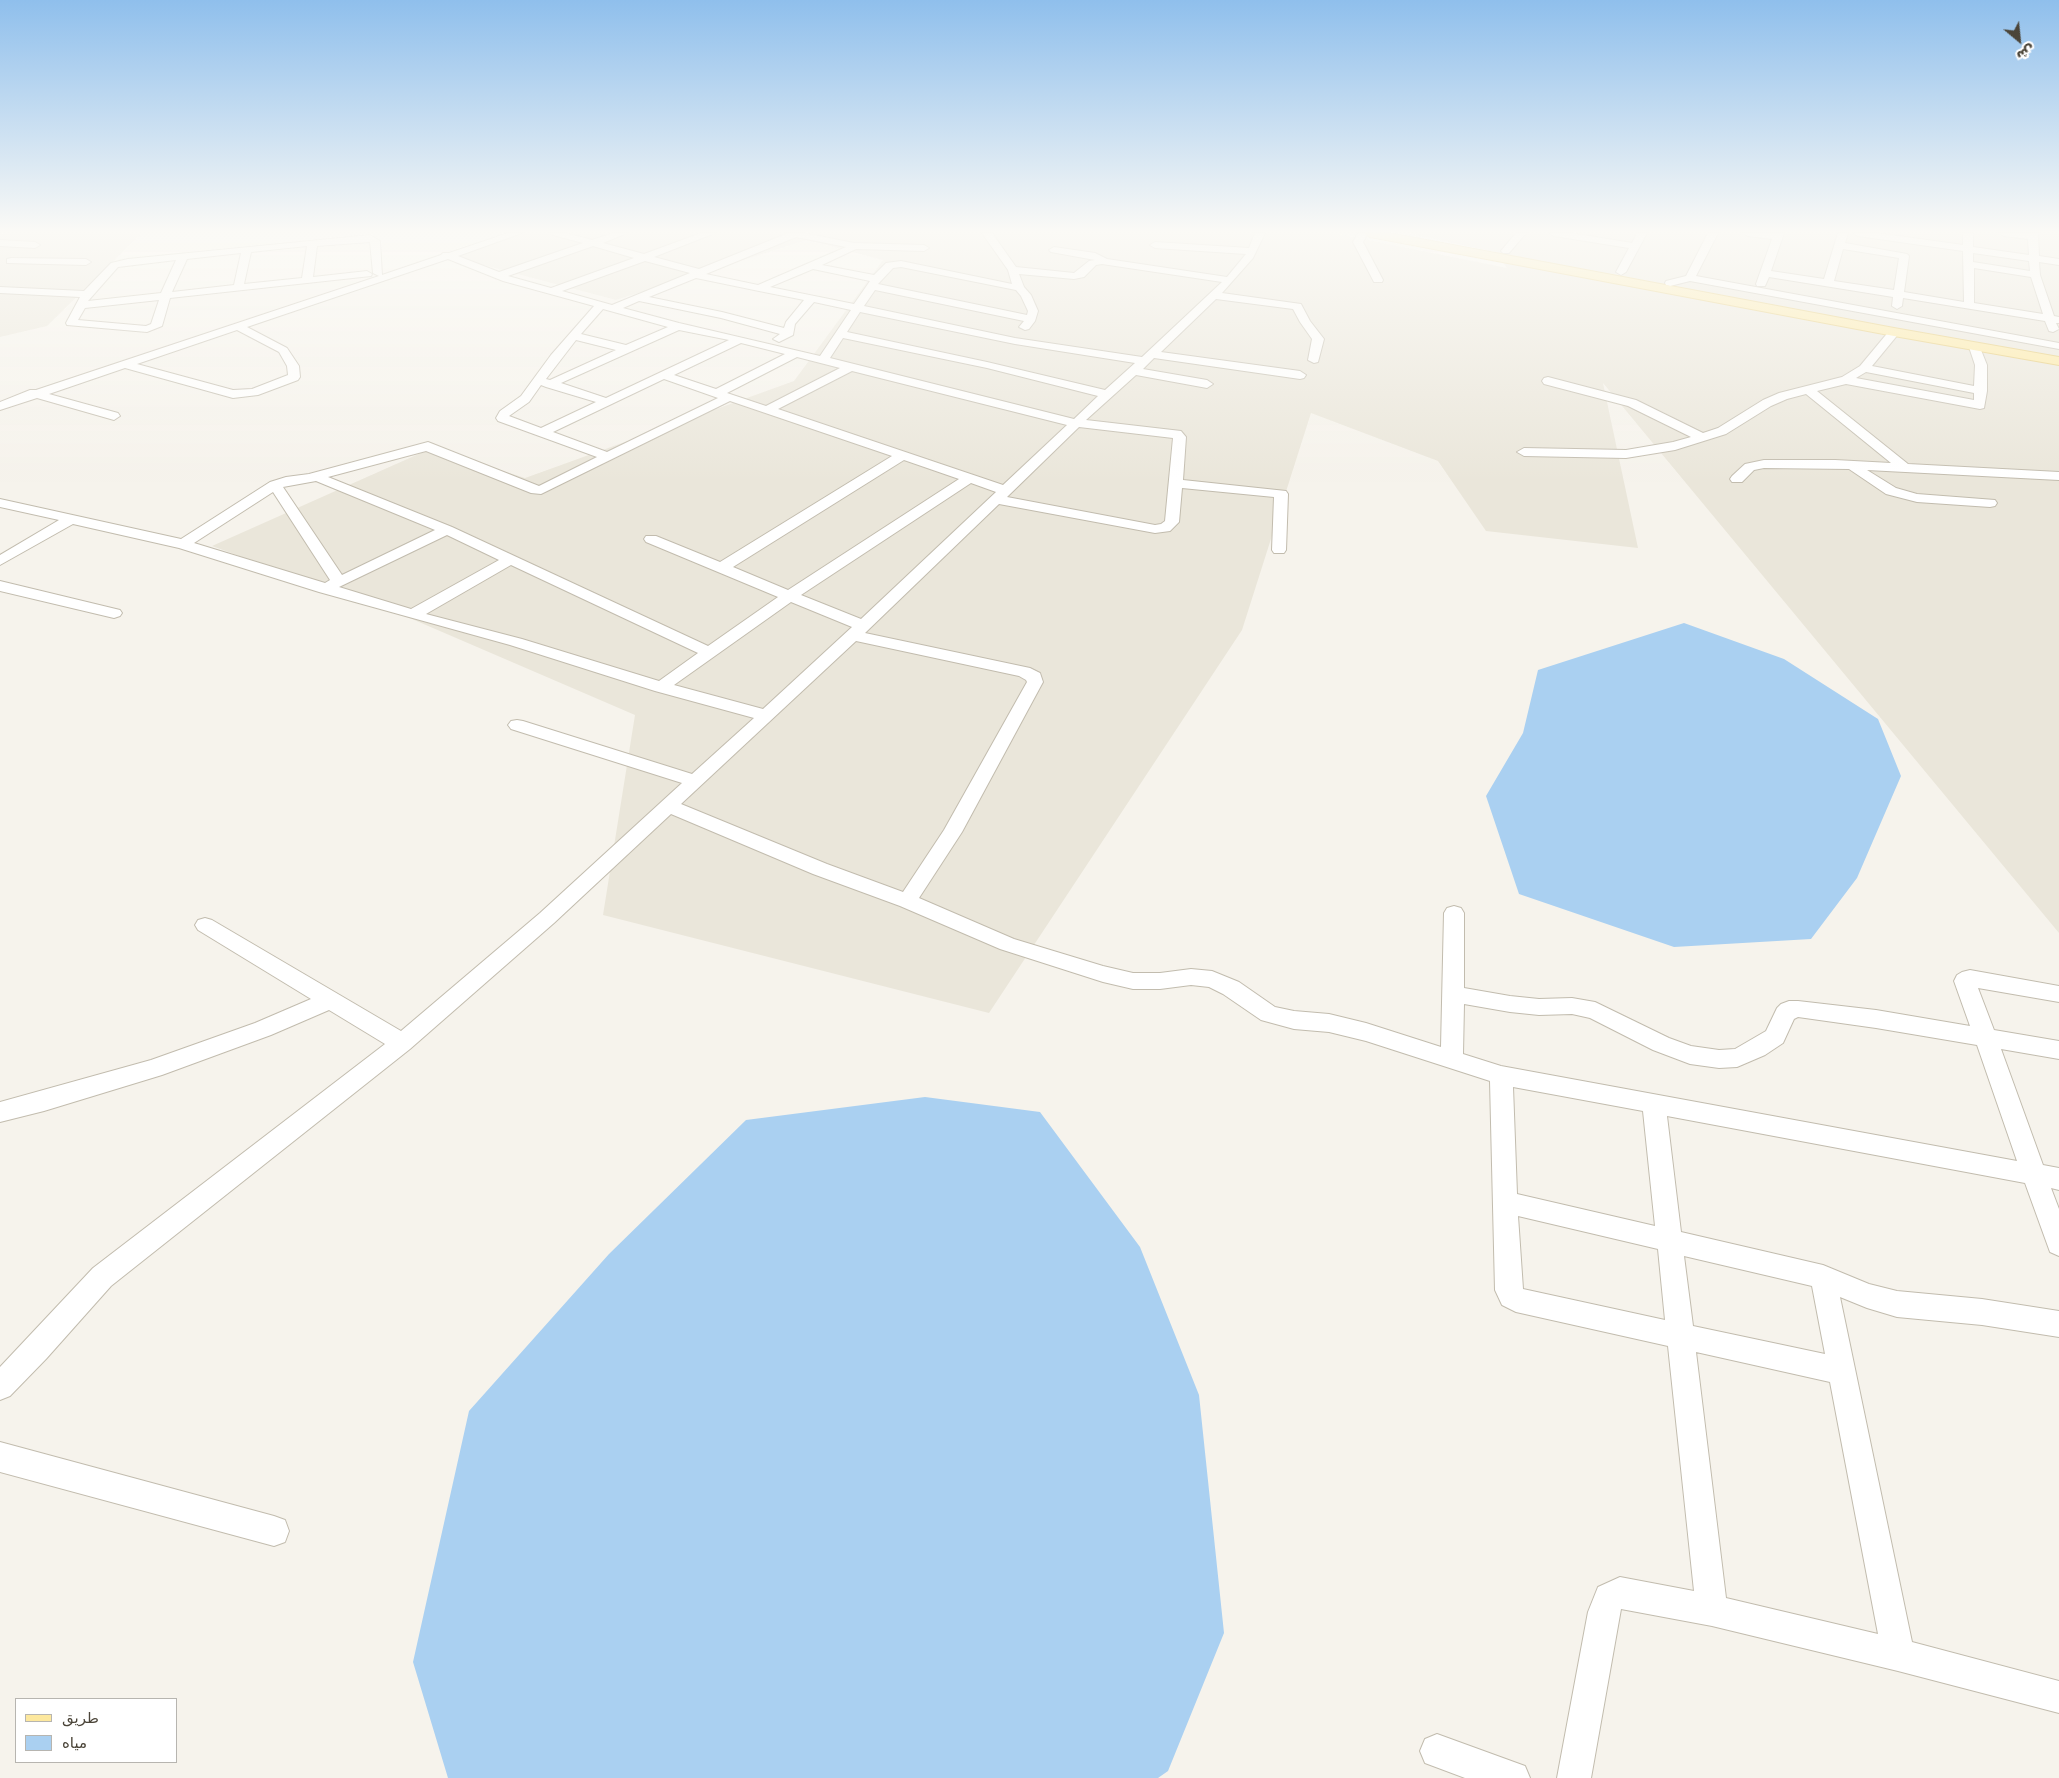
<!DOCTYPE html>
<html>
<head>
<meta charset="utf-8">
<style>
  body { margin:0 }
  #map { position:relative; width:2059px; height:1778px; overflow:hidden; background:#f6f3ec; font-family:"DejaVu Sans",Cairo,sans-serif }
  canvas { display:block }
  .legend { position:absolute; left:15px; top:1698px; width:162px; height:65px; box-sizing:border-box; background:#fff; border:1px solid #b7b5b0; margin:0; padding:6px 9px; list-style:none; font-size:15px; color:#4b4539 }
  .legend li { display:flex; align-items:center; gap:10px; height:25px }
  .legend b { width:25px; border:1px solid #b7b5b0 }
  .north { position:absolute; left:1994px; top:15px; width:50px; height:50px; -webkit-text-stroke:4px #fff; paint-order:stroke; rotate:152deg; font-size:14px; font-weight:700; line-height:20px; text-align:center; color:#4b4539 }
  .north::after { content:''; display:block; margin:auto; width:18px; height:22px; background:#4b4539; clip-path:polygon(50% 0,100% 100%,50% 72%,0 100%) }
</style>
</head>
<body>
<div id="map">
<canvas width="2059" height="1778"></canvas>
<ul class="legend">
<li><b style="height:6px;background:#fde89e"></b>طريق</li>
<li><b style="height:14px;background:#aad0f1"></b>مياه</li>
</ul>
<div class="north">ش</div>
</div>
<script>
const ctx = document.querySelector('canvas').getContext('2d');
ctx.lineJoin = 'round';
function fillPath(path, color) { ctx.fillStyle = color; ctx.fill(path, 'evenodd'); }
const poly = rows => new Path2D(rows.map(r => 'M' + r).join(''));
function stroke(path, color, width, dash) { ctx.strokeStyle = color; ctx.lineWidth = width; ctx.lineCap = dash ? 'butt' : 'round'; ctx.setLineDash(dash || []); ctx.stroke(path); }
fillPath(poly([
  [4,233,142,233,47,326,0,337,0,235],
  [512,233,1334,233,1507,268,1495,252,1407,233,2059,233,2059,933,1603,383,1638,548,1486,531,1438,461,1311,413,1242,630,989,1013,603,915,635,715,412,619,212,546,432,448,525,478,794,381,883,260,807,240,616,300,453,257]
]), '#eae6da');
fillPath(poly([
  [1684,623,1784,659,1878,719,1901,776,1857,878,1811,939,1674,947,1519,894,1486,796,1523,733,1538,670],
  [925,1097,1040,1112,1140,1247,1199,1395,1224,1633,1168,1771,1158,1778,448,1778,413,1662,469,1411,609,1254,746,1120]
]), '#aad0f1');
const minor = poly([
  [508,233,522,233,458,256,499,272,583,243,553,235,551,233,566,233,592,240,613,233,627,233,603,243,644,254,701,233,715,233,654,257,699,269,786,234,785,233,804,233,854,243,924,245,929,248,924,251,856,249,822,265,874,275,886,263,901,261,1012,284,1008,270,982,233,992,233,1016,267,1074,273,1089,261,1095,260,1051,252,1049,250,1054,247,1095,253,1107,259,1227,277,1246,254,1155,248,1150,245,1155,242,1249,248,1255,233,1265,233,1253,258,1222,293,1301,304,1310,321,1324,339,1318,362,1314,363,1308,360,1312,339,1300,322,1293,309,1216,299,1161,352,1300,371,1306,375,1304,378,1300,379,1154,358,1143,369,1207,380,1213,384,1207,388,1136,375,1086,420,1181,431,1186,437,1183,480,1286,491,1288,494,1286,550,1284,553,1274,553,1272,550,1274,497,1182,488,1179,522,1170,531,1155,533,999,504,865,633,1030,668,1040,673,1043,682,962,832,919,898,1014,939,1103,966,1133,973,1160,973,1191,969,1212,971,1239,982,1275,1007,1294,1011,1329,1014,1366,1023,1441,1047,1444,913,1447,908,1454,906,1461,908,1464,913,1464,988,1510,996,1539,999,1572,998,1595,1002,1669,1038,1691,1046,1719,1050,1735,1049,1766,1031,1777,1008,1781,1004,1789,1001,1798,1001,1876,1010,1970,1026,1954,981,1957,975,1962,972,1970,970,2059,986,2059,1002,1978,988,1994,1030,2059,1041,2059,1059,2001,1049,2043,1165,2059,1168,2059,1190,2051,1188,2059,1209,2059,1256,2050,1252,2025,1183,1667,1116,1681,1232,1823,1265,1869,1284,1897,1291,1982,1299,2059,1311,2059,1337,1982,1325,1897,1317,1867,1308,1840,1297,1912,1642,2059,1681,2059,1713,1898,1671,1712,1626,1621,1609,1591,1778,1557,1778,1588,1612,1598,1587,1620,1577,1694,1591,1668,1346,1516,1312,1502,1305,1495,1290,1490,1081,1366,1041,1329,1032,1294,1029,1261,1020,1223,994,1209,987,1191,985,1160,989,1133,989,1103,982,1000,949,900,906,813,874,671,814,554,923,410,1049,111,1286,46,1359,10,1396,0,1400,0,1367,93,1268,385,1044,329,1010,271,1035,162,1075,44,1111,0,1122,0,1102,151,1060,255,1023,311,999,198,930,195,925,198,920,205,918,212,920,401,1031,540,913,682,783,511,729,508,725,511,721,517,720,523,721,692,774,754,718,655,691,510,645,319,592,179,548,73,524,0,565,0,555,59,520,0,507,0,499,181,539,270,482,286,477,309,474,428,442,539,486,597,457,498,421,496,418,500,411,521,396,551,355,594,306,503,281,448,259,247,327,287,348,299,366,300,377,298,380,258,395,233,398,125,368,49,394,118,413,120,416,114,420,37,398,0,410,0,402,30,390,36,390,379,276,373,273,370,242,317,246,313,277,367,271,372,274,371,276,170,298,162,326,147,332,67,325,66,323,80,297,0,293,0,287,84,291,111,263,128,259,370,235,380,241,382,275,441,255,443,253,449,253,508,233],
  [796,237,846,247,758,285,706,274,796,237],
  [307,246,302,278,244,284,251,252,307,246],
  [593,246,634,258,551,288,508,276,593,246],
  [241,253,234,285,172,292,187,259,241,253],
  [176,260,161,293,88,301,118,267,176,260],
  [645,261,690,273,612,305,562,291,645,261],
  [1102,264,1222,282,1142,357,1015,338,864,306,875,290,1024,321,1019,327,1025,330,1029,329,1035,321,1038,311,1031,295,1024,287,1019,274,1074,279,1084,277,1096,265,1102,264],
  [901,267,1016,290,1021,296,1028,311,1027,315,878,284,893,268,901,267],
  [813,269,870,281,854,304,770,287,813,269],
  [696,278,759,291,804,300,786,322,784,328,722,312,649,297,696,278],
  [159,300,151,324,146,326,78,320,85,308,159,300],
  [639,301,721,318,780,334,773,339,779,342,793,335,795,324,814,302,851,310,820,356,679,323,623,308,639,301],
  [603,309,668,327,626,345,581,334,603,309],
  [860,312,1015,344,1135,363,1105,390,987,362,847,332,860,312],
  [237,330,279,352,287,366,288,375,252,389,233,390,137,364,237,330],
  [679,330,729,340,606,398,561,383,679,330],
  [843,338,987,368,1098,396,1074,419,830,358,843,338],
  [576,340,616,350,550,380,546,379,576,340],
  [741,343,785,354,716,389,674,375,741,343],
  [797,357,840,368,766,406,727,393,797,357],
  [852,371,1067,425,1003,485,778,409,852,371],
  [664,379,718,398,607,452,553,432,664,379],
  [541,385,546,387,596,402,541,428,509,416,529,402,541,385],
  [730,401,892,456,720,562,656,536,646,536,644,539,646,542,778,597,708,646,452,527,328,477,426,451,531,493,541,494,730,401],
  [1079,427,1173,438,1165,521,1161,524,1155,525,1007,497,1079,427],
  [904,460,959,479,788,590,733,567,904,460],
  [316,481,435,530,342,575,283,487,316,481],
  [971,483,996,492,861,619,801,595,971,483],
  [273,492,330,580,325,583,194,543,273,492],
  [447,535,499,560,411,609,339,587,447,535],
  [511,565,698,653,659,681,522,639,426,614,511,565],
  [791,602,852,627,763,709,674,685,791,602],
  [856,641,1019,676,1026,680,1027,682,944,830,903,892,827,864,681,804,856,641],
  [1464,1004,1510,1012,1539,1015,1572,1014,1590,1018,1653,1050,1690,1064,1719,1068,1737,1067,1765,1055,1783,1043,1794,1019,1798,1017,1876,1028,1977,1045,2017,1161,1501,1066,1463,1054,1464,1004],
  [1513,1087,1643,1111,1655,1226,1517,1194,1513,1087],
  [1518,1216,1658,1249,1665,1320,1523,1289,1518,1216],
  [1684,1256,1812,1286,1825,1354,1693,1326,1684,1256],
  [1696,1352,1830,1382,1878,1634,1726,1598,1696,1352],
  [1358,233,1368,233,1363,242,1383,280,1382,282,1374,282,1353,242,1358,233],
  [1516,233,1526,233,1509,253,1503,253,1501,251,1516,233],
  [1549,233,1571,233,1632,243,1637,233,1647,233,1626,272,1621,275,1616,272,1629,248,1554,236,1549,233],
  [1708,233,1718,233,1696,276,2059,343,2059,349,1690,281,1670,286,1666,285,1665,283,1666,281,1686,276,1708,233],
  [1743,233,1784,233,1771,271,1824,279,1838,233,1848,233,1845,243,1907,254,1909,256,1904,292,1964,302,1963,251,1858,236,1853,233,1877,233,1963,245,1963,233,1973,233,1973,247,2029,255,2028,239,2004,236,1999,233,2038,233,2039,256,2059,259,2059,265,2039,262,2040,275,2054,316,2059,317,2059,323,2056,323,2059,329,2053,332,2049,331,2045,321,1903,298,1902,306,1897,309,1892,306,1893,297,1769,277,1765,286,1757,286,1756,284,1772,239,1748,236,1743,233],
  [1843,249,1899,258,1894,290,1834,281,1843,249],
  [1973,253,2029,261,2030,271,1973,262,1973,253],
  [1974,268,2031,277,2043,314,1974,303,1974,268],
  [0,240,35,242,40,245,35,248,0,246,0,240],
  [11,258,86,259,91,262,86,265,7,263,7,259,11,258],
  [1894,329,1900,332,1872,366,1974,386,1975,365,1969,347,1971,345,1979,345,1987,365,1987,391,1984,408,1980,409,1846,384,1817,391,1908,464,2059,472,2059,480,1867,470,1896,488,1917,494,1995,500,1997,503,1995,506,1990,507,1917,502,1886,494,1849,469,1764,468,1754,470,1742,482,1732,482,1730,479,1732,476,1745,464,1764,460,1835,460,1891,463,1806,394,1787,399,1771,406,1726,434,1675,450,1626,458,1524,456,1517,452,1524,448,1626,450,1673,442,1691,437,1628,406,1544,384,1542,381,1544,378,1548,377,1636,400,1703,433,1718,428,1763,400,1779,393,1842,377,1860,366,1890,330,1894,329],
  [1866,372,1974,393,1974,400,1856,378,1866,372],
  [0,581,120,610,122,613,120,616,114,618,0,591,0,581],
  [0,1442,274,1516,285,1520,289,1531,285,1542,274,1546,0,1472,0,1442],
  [1437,1734,1525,1766,1530,1778,1465,1778,1425,1763,1420,1751,1425,1739,1437,1734]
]);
const major = poly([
  [1364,233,1389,233,1894,328,2059,357,2059,365,1894,336,1370,237,1364,233]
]);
stroke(minor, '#c2bcae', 2);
stroke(major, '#e4c76c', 2);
fillPath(minor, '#fff');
fillPath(major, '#fde89e');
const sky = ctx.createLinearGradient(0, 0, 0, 482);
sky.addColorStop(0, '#8fbfec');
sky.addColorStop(0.48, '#fbfaf6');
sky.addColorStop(1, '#fbfaf600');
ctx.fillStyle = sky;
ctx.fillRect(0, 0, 2059, 482);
</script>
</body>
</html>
